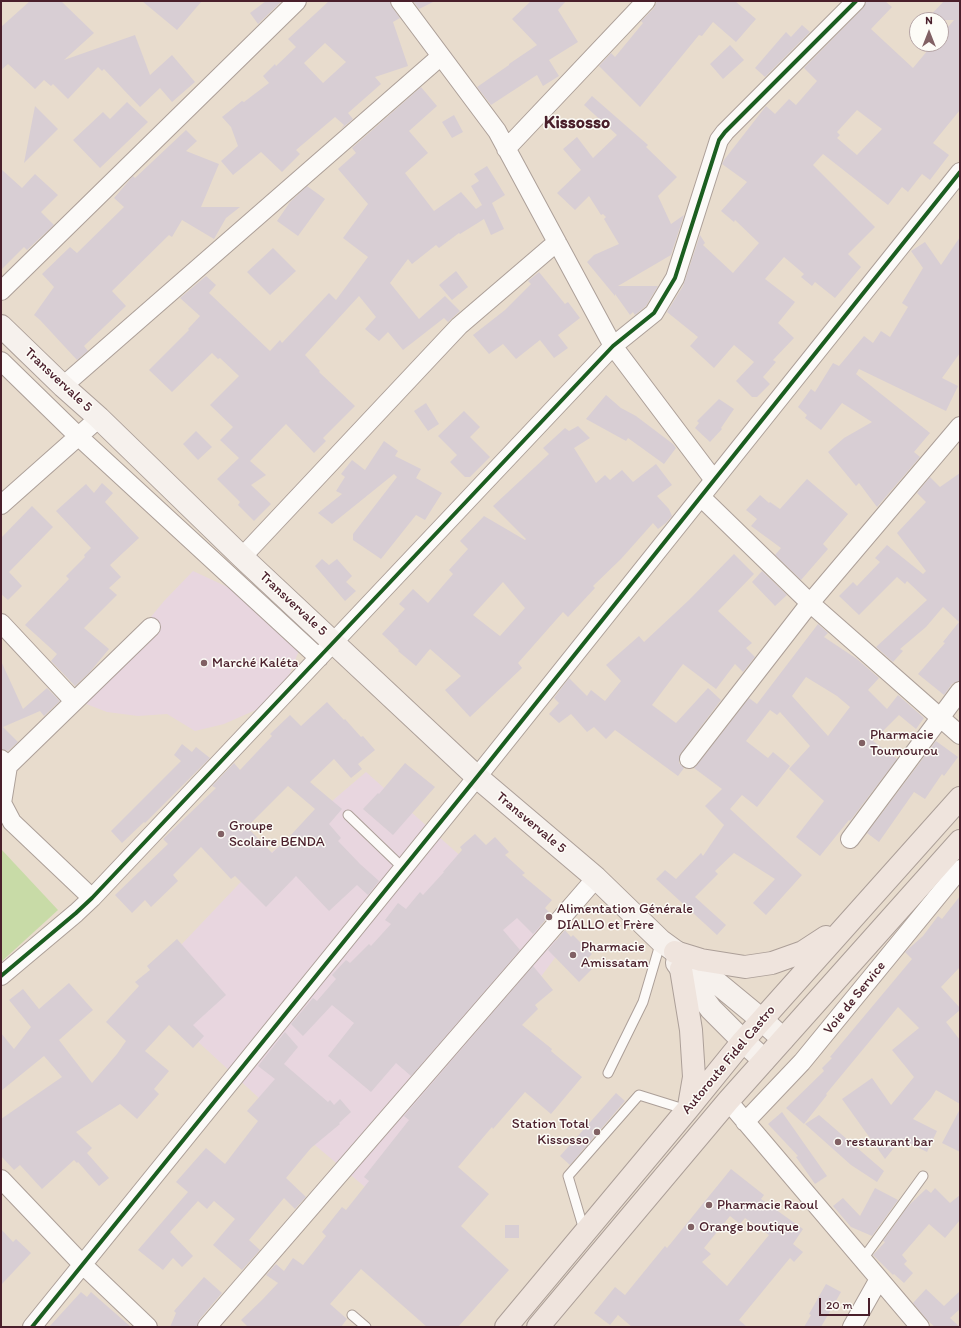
<!DOCTYPE html>
<html>
<head>
<meta charset="utf-8">
<style>
  body { margin:0 }
  #map { position:relative; width:961px; height:1328px; overflow:hidden; background:#e8dccd; font-family:Itim,sans-serif }
  canvas { display:block }
  .frame { position:absolute; inset:0; border:2px solid #4a1f2b; pointer-events:none }
  .north { position:absolute; left:909px; top:12px; width:40px; height:40px; box-sizing:border-box; background:#fdfcf7; border:1px solid #b5a4a5; border-radius:50%; rotate:0deg; font-size:11px; font-weight:700; line-height:16px; text-align:center; color:#4a1f2b }
  .north::after { content:''; display:block; margin:auto; width:14px; height:18px; background:#816164; clip-path:polygon(50% 0,100% 100%,50% 72%,0 100%) }
  .scale { position:absolute; left:819px; top:1298px; width:51px; height:18px; box-sizing:border-box; border:2px solid #4a1f2b; border-top:0; padding-left:5px; font-size:12px; line-height:14px; white-space:nowrap; color:#4a1f2b; -webkit-text-stroke:3px #fdfcf7; paint-order:stroke }
</style>
</head>
<body>
<div id="map">
<canvas width="961" height="1328"></canvas>
<div class="frame"></div>
<div class="north">N</div>
<div class="scale">20 m</div>
</div>
<script>
const ctx = document.querySelector('canvas').getContext('2d');
ctx.lineJoin = 'round';
function fillPath(path, color) { ctx.fillStyle = color; ctx.fill(path, 'evenodd'); }
const poly = rows => new Path2D(rows.map(r => 'M' + r).join(''));
function stroke(path, color, width, dash) { ctx.strokeStyle = color; ctx.lineWidth = width; ctx.lineCap = dash ? 'butt' : 'round'; ctx.setLineDash(dash || []); ctx.stroke(path); }
function drawText(font, color, halo, rows, align = 'center') {
  ctx.font = font + ' Itim,sans-serif'; ctx.lineWidth = 3; ctx.setLineDash([]); ctx.textBaseline = 'middle'; ctx.strokeStyle = halo; ctx.fillStyle = color; for (const [text, x, y, turn = 0] of rows) {
    ctx.save(); ctx.translate(x, y); ctx.rotate((+turn || 0) * Math.PI / 180); ctx.textAlign = isNaN(turn) ? turn : align; if (halo) ctx.strokeText(text, 0, 0); ctx.fillText(text, 0, 0); ctx.restore();
  }
}
fillPath(poly([
  [193,571,234,590,300,648,288,678,258,709,224,724,195,731,167,714,138,716,107,712,81,702,164,601],
  [366,772,563,947,377,1197,261,1100,140,988,256,866]
]), '#e8d6df');
fillPath(poly([
  [1,849,58,910,1,962]
]), '#c8dba7');
fillPath(poly([
  [30,1,61,1,94,33,64,60,135,35,150,75,172,55,195,82,172,102,160,88,140,107,104,69,102,71,98,67,68,99,53,84,51,86,44,80,35,89,8,64,1,70,1,27],
  [142,1,202,1,177,30],
  [266,1,282,1,258,24,250,13],
  [329,1,390,1,392,7,400,18,393,22,408,66,375,77,381,84,348,113,353,119,341,129,344,125,335,117,296,150,300,154,282,172,261,152,233,175,221,161,238,146,231,127,222,117,242,101,244,102,269,83,263,76,275,64,276,66,296,47,288,39],
  [325,43,346,62,323,83,304,63],
  [413,1,435,1,419,9],
  [531,1,566,1,558,10,578,42,549,60,559,76,543,86,537,75,491,105,477,87,509,65,509,64,537,45,512,19],
  [657,1,735,1,756,19,736,42,713,22,702,36,699,35,640,107,599,66,611,53,615,57,643,23,641,21,654,8],
  [866,1,885,1,892,7,871,29,913,68,933,44,941,44,941,35,954,20,926,20,944,1,960,1,960,110,933,143,949,155,930,180,922,174,908,192,902,187,888,205,823,154,813,165,875,227,848,254,861,267,835,298,815,282,812,286,801,277,804,274,784,257,765,279,795,302,778,323,794,338,773,360,776,362,763,377,770,384,757,397,752,397,736,381,754,362,734,345,714,368,690,346,698,337,667,312,683,286,700,235,705,243,703,245,733,273,759,243,735,220,734,222,721,211,747,182,722,164,724,160,766,106,775,114,789,99,796,105,817,81,804,68,863,8],
  [857,110,882,129,857,155,837,138,840,135,837,132],
  [802,25,810,32,765,77,755,68,786,32,791,37],
  [730,45,744,60,723,79,710,64],
  [421,87,437,106,409,131,428,153,405,173,434,211,461,192,476,209,482,205,471,186,479,181,474,174,487,166,505,195,492,203,504,229,491,235,484,219,460,234,459,233,439,248,436,245,412,264,408,259,390,283,419,319,445,296,460,311,448,322,444,318,403,350,388,332,379,341,365,329,376,317,359,296,305,355,320,371,319,372,355,406,323,438,326,441,314,453,286,424,250,461,266,475,251,485,271,504,254,521,238,505,240,502,217,479,239,458,220,440,233,427,210,405,239,376,220,358,218,359,212,353,172,392,149,370,189,330,188,329,200,316,180,298,206,276,216,285,209,293,270,351,280,340,282,343,329,293,336,300,368,257,343,238,368,204,338,169,356,153,352,148],
  [592,96,648,145,646,147,677,177,658,196,671,224,684,215,671,255,618,286,658,286,646,306,635,315,633,312,630,315,615,294,615,296,587,262,594,255,619,244,604,219,606,217,603,214,601,215,589,196,575,210,557,193,581,170,563,149,577,137,593,158,617,135,584,105],
  [127,102,148,122,100,168,73,140,103,112,110,119],
  [35,106,58,129,24,163],
  [454,115,463,132,452,138,442,122],
  [186,130,197,141,186,151,219,164,201,207,240,207,226,218,214,239,182,220,172,237,169,235,112,291,126,306,84,346,88,351,77,360,40,320,34,315,54,287,42,274,70,247,77,253,124,207,114,198,133,176,135,178],
  [1,169,22,188,35,174,58,195,41,212,54,225,27,250,24,247,1,270],
  [307,186,325,199,298,236,277,221,290,202],
  [960,237,960,353,942,378,958,386,946,411,859,369,856,374,930,433,914,452,920,457,877,507,859,483,856,486,828,452,844,438,872,422,842,403,821,430,805,418,807,415,798,407,811,389,815,392,833,363,839,366,864,336,873,343,881,331,890,337,908,307,902,303,923,268,911,251,925,242,941,265],
  [273,248,296,271,270,295,247,272],
  [456,271,468,287,452,300,439,285],
  [539,272,565,304,568,302,580,318,558,335,568,348,554,358,540,340,516,359,503,344,489,354,473,335,505,310,531,284,528,281],
  [606,395,621,408,636,416,673,444,676,448,664,464,628,438,626,441,586,419],
  [719,399,734,409,721,428,722,429,710,442,695,428,699,423,697,421],
  [426,403,439,424,428,431,414,411],
  [464,411,480,427,470,437,490,457,470,477,465,477,450,462,457,455,438,436],
  [578,426,590,438,574,448,596,483,605,475,610,480,622,470,633,482,656,464,672,485,657,496,669,509,672,516,666,523,658,529,653,523,621,559,593,586,595,588,568,617,563,612,518,663,522,668,470,717,445,690,461,676,430,649,416,666,398,651,399,650,382,634,405,609,399,604,413,589,428,603,453,574,449,570,468,549,460,541,484,516,525,540,526,539,493,506,549,454,543,448,565,428,569,431],
  [503,582,525,608,500,636,473,615],
  [196,431,212,447,198,460,183,444],
  [384,441,398,451,395,456,421,469,416,478,442,493,425,520,416,515,381,559,353,540,353,534,397,477,394,474,332,524,318,513,342,494,336,491,345,477,341,474,352,460,365,470],
  [960,473,960,681,956,682,952,684,944,695,918,674,945,643,943,642,959,622,943,607,926,627,900,649,903,651,893,662,876,647,927,600,907,581,905,584,897,577,859,615,839,596,853,582,857,586,880,562,875,558,887,545,923,574,926,571,897,533,926,502,917,493,930,477,940,487],
  [807,479,848,514,823,544,828,549,801,580,775,555,781,548,751,526,757,519,746,510,760,495,769,503,770,502,780,509],
  [102,483,113,493,105,502,139,538,110,565,121,577,109,588,117,595,84,628,109,649,89,673,75,686,51,661,57,654,25,625,69,579,66,576,85,557,84,555,91,548,56,511,86,484,94,493],
  [32,506,53,527,9,572,22,586,8,600,1,594,1,538],
  [734,554,754,574,718,611,752,643,746,648,755,657,743,672,735,664,716,689,683,664,652,705,676,723,708,688,721,700,681,753,679,757,679,763,684,768,678,776,615,730,606,739,594,727,587,732,571,714,559,723,549,714,559,703,554,698,569,678,587,696,591,690,605,701,621,681,606,665,639,636,644,642,689,600],
  [322,559,329,565,337,559,352,576,346,582,356,591,345,601,315,566],
  [762,571,787,595,775,606,752,582],
  [818,624,828,633,824,637,857,659,879,678,868,690,887,709,898,695,924,718,916,729,899,715,873,741,897,759,850,821,849,820,820,856,796,837,824,801,789,769,810,746,780,712,777,715,770,710,746,741,768,758,773,752,790,766,757,807,742,795,730,809,802,875,766,915,753,903,775,879,734,853,715,871,718,874,695,897,726,925,717,935,656,879,665,870,676,879,701,853,703,856,724,825,705,806,722,789,694,768,697,765,749,698,757,704],
  [806,677,837,696,850,707,828,736,792,696],
  [1,661,23,709,47,688,60,701,44,716,40,711,3,727,18,742,8,751,1,749],
  [327,702,344,720,345,719,361,737,363,736,375,750,358,764,362,769,351,778,334,759,310,782,342,809,329,824,341,838,338,841,360,864,379,881,368,895,357,885,329,911,296,876,266,907,235,876,231,879,201,847,173,875,178,881,151,907,145,900,132,913,115,895,168,844,163,839,216,788,212,786,234,763,240,770,272,736,270,734,290,715,301,726],
  [288,786,315,809,290,836,272,853,247,827],
  [936,741,958,757,944,776,942,774,925,799,914,792,879,842,867,833],
  [182,744,192,752,196,747,210,758,145,823,144,822,122,843,111,831,181,761,174,755],
  [405,763,435,787,393,835,363,809,378,793,379,794],
  [475,834,486,845,495,837,509,852,505,855,525,873,522,875,552,900,545,908,551,914,533,934,517,918,503,930,520,950,411,1076,396,1063,371,1092,328,1056,354,1023,332,1005,303,1036,291,1024,313,998,317,1001,336,979,332,975,346,960,350,963,369,944,371,946,391,924,385,920,398,903,406,909,420,892,423,895,444,872,443,872,462,850,460,847],
  [960,896,960,967,941,987,960,1008,960,1010,946,1022,960,1040,960,1104,936,1090,931,1098,913,1119,937,1131,927,1152,901,1139,885,1159,842,1099,872,1078,891,1105,914,1077,892,1050,919,1028,898,1007,826,1094,827,1095,804,1124,786,1108,824,1071,822,1068,832,1058,830,1057,912,959,905,952,923,936,938,916,942,919],
  [565,930,571,937,573,935,592,954,585,961,592,969,579,982,548,950],
  [177,939,226,995,193,1025,204,1036,193,1048,169,1025,145,1051,169,1071,154,1089,159,1094,137,1119,120,1104,76,1132,92,1148,87,1153,109,1178,99,1186,78,1162,77,1163,74,1160,42,1189,20,1165,14,1170,1,1156,1,1119,62,1077,44,1056,1,1091,1,1033,14,1049,31,1027,9,1000,23,989,39,1009,69,983,93,1010,59,1040,92,1083,117,1054,126,1041,106,1022,139,986,135,982,150,970,147,966],
  [533,966,553,990,535,1005,538,1009,522,1025,552,1049,551,1051,582,1077,551,1114,525,1092,493,1129,492,1127,458,1167,489,1194,461,1226,509,1270,458,1327,427,1327,361,1269,330,1304,347,1319,341,1327,248,1327,241,1320,262,1300,278,1283,266,1275,276,1264,284,1271,293,1258,303,1265,326,1236,322,1232,342,1207,346,1210,369,1181,364,1177,409,1120,404,1116],
  [285,1032,298,1047,284,1064,328,1102,330,1100,334,1105,340,1099,351,1112,339,1123,340,1124,311,1148,286,1178,306,1197,295,1209,284,1198,249,1240,260,1250,242,1270,213,1245,235,1219,214,1201,207,1209,198,1201,170,1232,193,1256,182,1267,173,1258,163,1270,138,1250,188,1192,176,1182,206,1148,225,1164,258,1121,247,1111,275,1079,258,1066],
  [616,1093,625,1101,570,1165,560,1156],
  [960,1109,960,1152,942,1143],
  [782,1112,827,1176,815,1184,796,1157,798,1156,768,1124],
  [819,1115,884,1171,877,1182,851,1165,805,1124],
  [731,1169,764,1195,761,1199,803,1229,793,1244,803,1252,794,1262,790,1258,739,1320,747,1327,632,1327,618,1315,610,1325,594,1313,615,1287,625,1295,665,1246,667,1248],
  [730,1216,740,1224,745,1218,769,1235,727,1286,702,1262,711,1254,704,1248],
  [875,1188,898,1200,872,1236,851,1227,833,1206,843,1198,860,1216],
  [935,1188,950,1203,960,1195,960,1220,945,1238,929,1224,902,1255,907,1261,904,1264,913,1273,904,1283,894,1274,893,1275,873,1255,885,1242,883,1241,908,1206,926,1189,931,1193],
  [505,1225,519,1225,519,1238,505,1238],
  [1,1229,13,1242,16,1239,31,1253,1,1285],
  [204,1277,222,1293,199,1320,197,1327,170,1327,176,1313,174,1311],
  [826,1284,841,1292,821,1327,804,1327,811,1315,809,1314],
  [926,1289,944,1306,960,1291,960,1309,950,1318,960,1327,935,1327,928,1321,913,1303],
  [81,1292,87,1297,91,1292,131,1327,49,1327]
]), '#d8ced4');
const lane = poly([
  [348,815,403,868],
  [608,1073,643,1002,661,941],
  [584,1230,568,1176,639,1095,687,1110],
  [862,1260,923,1176],
  [352,1315,366,1327]
]);
const street = poly([
  [400,1,497,131,613,346,714,480],
  [506,149,646,1],
  [1,291,297,1],
  [1,361,78,436,319,658],
  [63,386,441,56],
  [701,497,810,603,960,735],
  [1,505,99,418],
  [242,557,459,326,557,242],
  [1,623,74,701],
  [1,759,8,766,2,803,12,822,92,898],
  [689,759,810,603,960,426],
  [8,766,151,627],
  [850,839,960,691],
  [1,976,76,913,92,898,613,346,654,313,675,278,719,140,725,132,856,1],
  [728,1101,920,1327],
  [745,1122,802,1062,960,869],
  [1,1179,82,1264,148,1327],
  [32,1327,477,777,960,172],
  [207,1327,596,878],
  [852,1327,879,1279]
]);
const secondary = poly([
  [1,326,63,386,99,418,242,557,477,777,596,878,661,941,705,973,762,1020,783,1039],
  [677,963,711,1009,743,1041,764,1060]
]);
const highway = poly([
  [675,952,701,960,745,967,772,963,803,952,826,937],
  [681,969,691,1030,694,1077,689,1106],
  [506,1327,687,1110,743,1041,960,798],
  [538,1327,728,1101,960,841]
]);
stroke(lane, '#ac9f98', 11);
stroke(street, '#ac9f98', 20);
stroke(secondary, '#ac9f98', 24);
stroke(highway, '#ac9f98', 24);
stroke(lane, '#fcfaf8', 9);
stroke(street, '#fcfaf8', 18);
stroke(secondary, '#f6f1ed', 22);
stroke(highway, '#efe4dd', 22);
stroke(poly([
  [1,976,76,913,92,898,613,346,654,313,675,278,719,140,725,132,856,1],
  [32,1327,477,777,960,172]
]), '#1b5e20', 4);
for (const [x, y, r, color] of [
  [204,663,4,"#816164"],
  [862,743,4,"#816164"],
  [221,834,4,"#816164"],
  [549,917,4,"#816164"],
  [573,955,4,"#816164"],
  [597,1132,4,"#816164"],
  [838,1142,4,"#816164"],
  [709,1205,4,"#816164"],
  [691,1227,4,"#816164"]
]) { const dot = new Path2D(); dot.arc(x, y, r, 0, 2 * Math.PI); ctx.fillStyle = color; ctx.fill(dot); stroke(dot, '#fdfcf7', 1.5); }
drawText('14px', '#4a1f2b', '#fdfcf7', [
  ["Transvervale 5",58,380,43],
  ["Transvervale 5",293,604,43],
  ["Transvervale 5",531,823,40],
  ["Voie de Service",855,998,-51],
  ["Autoroute Fidel Castro",729,1060,-50]
]);
drawText('14px', '#4a1f2b', '#fdfcf7', [
  ["Marché Kaléta",212,663],
  ["Pharmacie",870,735],
  ["Toumourou",870,751],
  ["Groupe",229,826],
  ["Scolaire BENDA",229,842],
  ["Alimentation Générale",557,909],
  ["DIALLO et Frère",557,925],
  ["Pharmacie",581,947],
  ["Amissatam",581,963],
  ["Station Total",589,1124,"right"],
  ["Kissosso",589,1140,"right"],
  ["restaurant bar",846,1142],
  ["Pharmacie Raoul",717,1205],
  ["Orange boutique",699,1227]
], 'left');
drawText('bold 18px', '#4a1f2b', '#fdfcf7', [
  ["Kissosso",577,123]
]);
</script>
</body>
</html>
